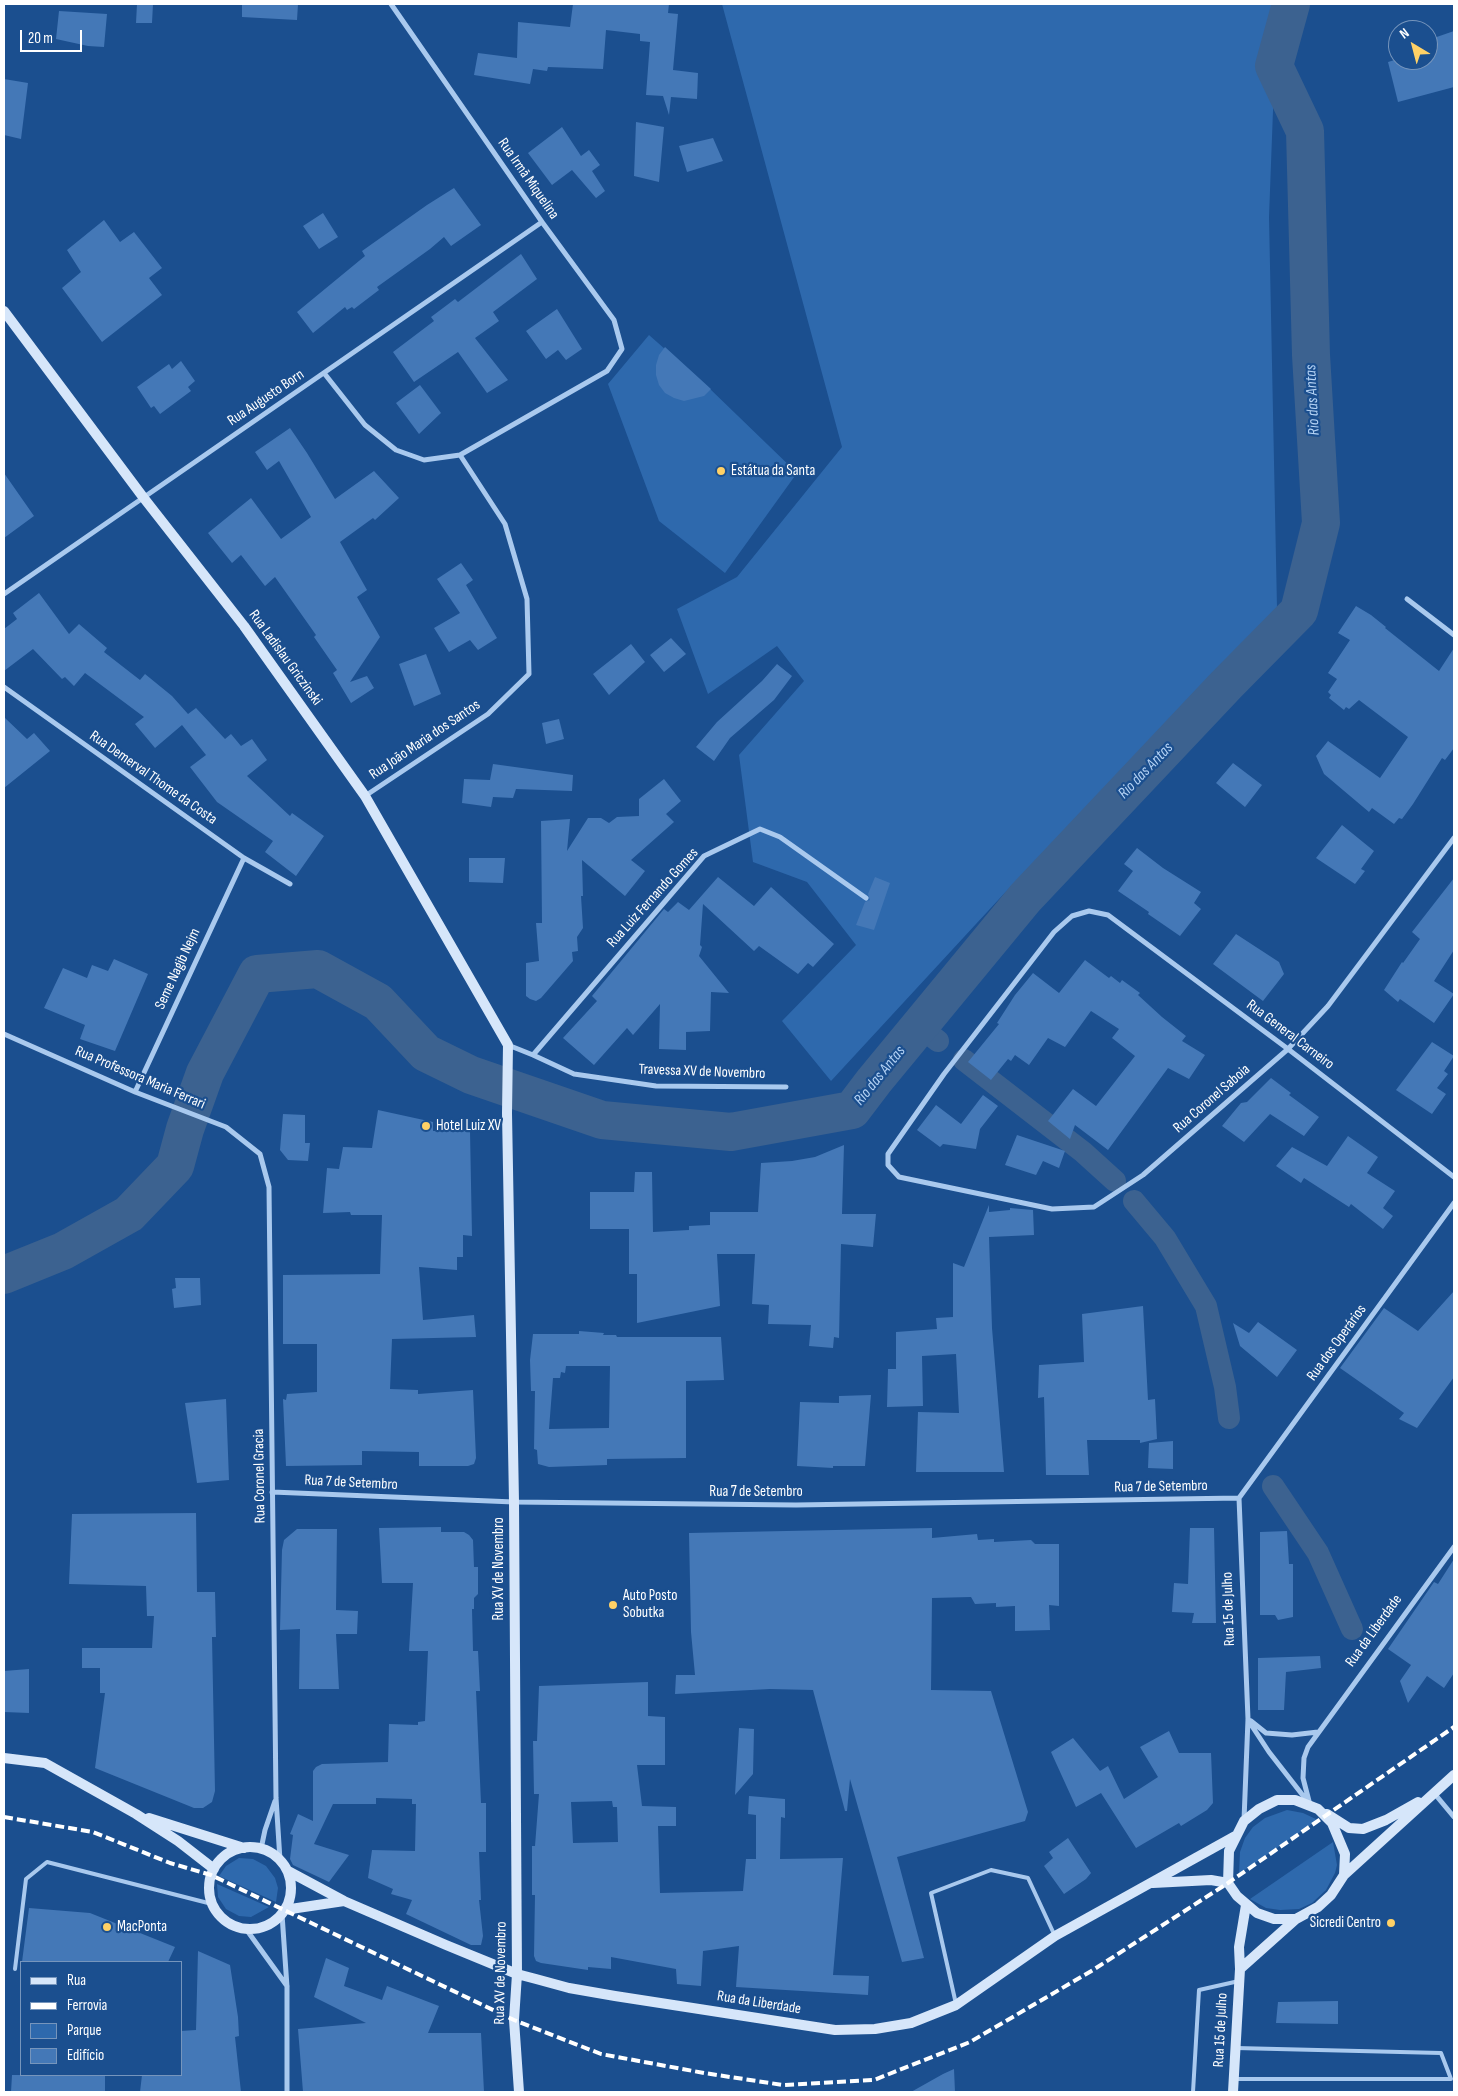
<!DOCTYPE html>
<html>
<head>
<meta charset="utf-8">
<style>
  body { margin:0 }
  #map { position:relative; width:1458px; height:2096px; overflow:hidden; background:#1b4f8f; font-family:"Sofia Sans Condensed",sans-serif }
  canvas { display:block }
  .frame { position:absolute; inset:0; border:5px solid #fff; pointer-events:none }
  .legend { position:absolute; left:20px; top:1961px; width:162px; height:115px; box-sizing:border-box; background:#1b4f8f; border:1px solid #7695bc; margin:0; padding:6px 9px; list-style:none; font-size:15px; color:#fff }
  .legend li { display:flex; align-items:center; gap:10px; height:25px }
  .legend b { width:25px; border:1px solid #7695bc }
  .north { position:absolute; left:1388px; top:20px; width:50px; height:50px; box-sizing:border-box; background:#1b4f8f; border:1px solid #7695bc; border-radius:50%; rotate:323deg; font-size:14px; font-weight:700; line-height:20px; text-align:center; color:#fff }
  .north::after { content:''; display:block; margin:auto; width:18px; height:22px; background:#ffd166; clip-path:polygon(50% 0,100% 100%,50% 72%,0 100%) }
  .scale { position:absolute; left:20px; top:30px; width:62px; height:22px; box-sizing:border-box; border:2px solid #fff; border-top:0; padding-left:6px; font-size:15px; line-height:18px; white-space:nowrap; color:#fff; -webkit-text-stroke:4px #1b4f8f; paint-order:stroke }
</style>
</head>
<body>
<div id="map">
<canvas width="1458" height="2096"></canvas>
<div class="frame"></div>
<ul class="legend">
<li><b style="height:6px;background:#d6e6fa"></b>Rua</li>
<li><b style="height:6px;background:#fff"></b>Ferrovia</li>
<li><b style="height:14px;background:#2e69ad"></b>Parque</li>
<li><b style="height:14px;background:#4478b7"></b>Edifício</li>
</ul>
<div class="north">N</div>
<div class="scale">20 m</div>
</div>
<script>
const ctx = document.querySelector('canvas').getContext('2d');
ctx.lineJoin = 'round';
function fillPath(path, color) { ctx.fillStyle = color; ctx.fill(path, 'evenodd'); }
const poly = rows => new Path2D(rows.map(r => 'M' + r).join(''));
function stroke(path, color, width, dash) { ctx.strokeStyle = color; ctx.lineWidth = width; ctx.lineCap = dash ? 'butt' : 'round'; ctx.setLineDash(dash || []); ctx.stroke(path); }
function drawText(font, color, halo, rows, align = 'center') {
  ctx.font = font + ' "Sofia Sans Condensed",sans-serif'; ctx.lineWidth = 4.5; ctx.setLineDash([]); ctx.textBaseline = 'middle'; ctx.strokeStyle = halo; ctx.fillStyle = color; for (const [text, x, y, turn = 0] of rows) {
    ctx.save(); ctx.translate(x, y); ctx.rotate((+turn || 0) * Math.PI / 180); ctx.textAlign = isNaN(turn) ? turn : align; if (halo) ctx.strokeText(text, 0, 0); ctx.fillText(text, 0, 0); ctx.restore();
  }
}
fillPath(poly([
  [722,4,1277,4,1269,217,1277,608,1000,898,831,1081,782,1021,856,945,807,882,753,862,739,755,804,681,777,646,708,694,677,609,737,577,842,447],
  [649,335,708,387,797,473,725,573,659,521,608,384],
  [1287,1810,1303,1813,1318,1820,1239,1874,1240,1852,1245,1838,1253,1827,1265,1818],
  [1333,1842,1337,1865,1335,1873,1326,1890,1312,1903,1299,1909,1280,1910,1266,1908,1250,1899],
  [239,1858,253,1859,266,1866,275,1878,278,1888,276,1902,219,1876,226,1866],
  [217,1884,269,1907,251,1917,239,1916,226,1909,218,1897]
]), '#2e69ad');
stroke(poly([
  [919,1026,938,1041],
  [964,1060,1083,1152,1115,1181],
  [1134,1201,1165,1238,1206,1306,1225,1387,1229,1418],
  [1273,1486,1318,1553,1352,1629]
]), '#3c6290', 22);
stroke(poly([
  [4,1275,63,1251,129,1214,175,1166,185,1129,205,1073,257,974,318,969,378,1002,426,1053,471,1075,602,1120,731,1132,852,1110,874,1081,1025,898,1226,685,1299,611,1321,523,1311,355,1305,131,1274,66,1291,4]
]), '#3c6290', 38);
fillPath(poly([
  [137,4,153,4,152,23,136,23],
  [242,4,298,4,297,20,242,17],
  [573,4,669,4,668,13,678,14,673,70,698,73,697,99,671,97,669,115,663,96,646,95,650,42,640,41,640,34,606,30,603,69,548,67,547,71,533,69,530,84,474,75,478,53,517,58,518,22,570,27],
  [59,11,107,14,104,47,88,46,56,39],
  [1454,31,1454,87,1398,102,1388,62,1398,59,1428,60,1428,40],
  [4,79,28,83,21,139,4,135],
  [636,122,664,127,659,182,634,176],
  [562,127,581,156,589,150,600,165,592,171,605,191,596,198,572,170,552,185,528,153],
  [713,138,723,161,687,172,679,146],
  [454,188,481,225,451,246,444,237,430,249,377,287,379,290,354,309,352,307,347,310,345,307,313,333,297,312,365,256,362,251,427,205],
  [323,213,338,237,319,249,303,226],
  [104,220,120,242,134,232,162,268,149,278,162,295,102,342,62,288,81,272,67,250],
  [521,254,537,279,493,312,499,321,475,338,508,380,487,393,458,352,414,382,393,352,434,321,431,317,455,299,458,302],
  [557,309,582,349,566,360,558,350,546,359,526,331],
  [665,347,711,389,704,396,684,401,674,398,665,393,659,385,656,375,656,365,659,355],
  [181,361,195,381,188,387,191,391,160,414,154,406,151,408,137,387,169,364,172,369],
  [420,385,441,413,419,434,396,403],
  [290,428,307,453,335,499,374,471,399,498,375,520,373,518,340,542,367,590,357,597,380,637,350,682,367,676,374,688,351,703,333,673,337,670,314,637,316,635,275,577,265,586,241,555,232,563,208,533,251,498,281,539,311,517,279,461,267,470,255,452],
  [4,473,34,516,4,538],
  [461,563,473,580,466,585,497,638,478,650,470,640,449,652,434,628,460,613,437,579],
  [39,593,69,634,79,624,107,648,104,652,140,680,145,674,172,696,188,714,196,708,225,739,231,734,241,746,252,739,267,760,247,776,290,816,292,813,324,836,296,876,265,852,273,841,217,802,190,767,206,755,182,725,155,748,135,724,144,717,85,673,74,686,65,677,62,679,33,649,4,671,4,629,17,619,13,613],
  [1356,606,1371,615,1386,627,1385,628,1439,671,1454,648,1454,748,1445,760,1442,758,1413,804,1402,819,1399,818,1394,824,1372,808,1369,812,1324,774,1316,756,1328,741,1380,778,1408,737,1359,700,1349,709,1346,707,1344,710,1329,698,1331,695,1328,692,1337,679,1328,673,1350,640,1338,633],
  [671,638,686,654,664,672,650,655],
  [631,644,645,662,609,695,593,674],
  [426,654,441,694,414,706,399,664],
  [777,664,792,676,774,700,730,738,714,761,696,747,717,722,762,681],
  [4,717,27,739,34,733,50,751,4,788],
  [559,719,564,739,546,744,542,723],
  [1233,763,1262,785,1245,807,1216,783],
  [493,764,573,775,572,791,516,789,513,798,493,797,491,807,462,803,464,779,490,780],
  [664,779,681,801,666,814,674,822,631,860,645,871,625,896,582,860,583,896,581,896,583,928,577,937,578,951,572,952,573,961,541,998,536,1001,530,999,526,996,526,963,539,961,536,923,542,923,541,821,570,819,567,851,588,818,601,818,609,823,617,817,639,816,639,799],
  [1342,825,1374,851,1361,869,1365,871,1355,884,1316,858],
  [1137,848,1163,868,1201,892,1194,903,1201,909,1180,936,1148,914,1149,912,1118,891,1133,871,1124,864],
  [469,858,505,858,503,883,469,882],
  [718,877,754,906,771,887,834,944,813,967,808,963,798,974,759,946,754,951,703,904,700,945,702,947,699,956,729,993,711,992,710,1031,686,1032,686,1050,659,1049,660,1004,633,1035,627,1028,594,1065,563,1038,597,1001,592,996,664,909,668,912,678,902,689,910],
  [875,877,890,883,874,930,856,925,865,902,870,900,868,894],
  [1454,878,1454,950,1434,981,1454,994,1434,1023,1400,999,1398,1002,1384,990,1402,962,1403,963,1420,939,1412,932],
  [1236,934,1279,962,1284,974,1263,1001,1213,964],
  [114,959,148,974,115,1051,80,1039,85,1025,44,1008,63,968,87,978,92,965,108,971],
  [1085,960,1109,978,1111,976,1120,983,1122,980,1140,993,1138,995,1162,1017,1186,1036,1182,1041,1205,1055,1189,1079,1168,1068,1108,1150,1075,1125,1070,1139,1048,1121,1073,1089,1096,1106,1135,1056,1112,1038,1119,1029,1091,1011,1065,1047,1048,1038,1029,1065,1015,1055,1011,1061,1008,1059,991,1080,968,1062,999,1024,997,1023,1015,995,1033,973,1059,993],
  [1432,1042,1454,1056,1444,1071,1448,1074,1437,1088,1446,1094,1432,1114,1396,1090],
  [1271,1078,1291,1093,1289,1095,1319,1117,1304,1136,1270,1114,1244,1142,1222,1126,1241,1103,1247,1102],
  [983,1095,998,1106,980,1129,976,1149,943,1144,940,1147,917,1130,936,1105,961,1124],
  [378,1110,433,1122,433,1131,470,1131,472,1236,463,1235,463,1257,457,1257,457,1270,419,1267,423,1320,474,1315,476,1337,392,1339,390,1389,418,1390,418,1394,473,1390,476,1458,474,1464,468,1466,419,1466,419,1452,362,1451,362,1465,286,1466,283,1399,286,1400,287,1394,317,1392,317,1344,283,1344,283,1275,380,1274,382,1215,351,1215,350,1212,323,1213,327,1168,339,1169,343,1147,372,1148],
  [283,1114,305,1115,305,1143,310,1143,308,1161,288,1160,280,1150],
  [1017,1135,1065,1151,1059,1168,1043,1161,1036,1175,1005,1165],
  [1348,1136,1378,1157,1367,1173,1395,1191,1383,1208,1393,1216,1383,1229,1351,1204,1349,1207,1304,1178,1301,1183,1276,1166,1292,1147,1327,1166],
  [844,1145,842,1214,876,1214,873,1247,841,1244,839,1338,834,1337,833,1348,809,1346,811,1325,768,1324,769,1305,752,1304,755,1254,717,1254,720,1306,637,1323,637,1274,629,1274,629,1229,590,1229,590,1192,634,1192,635,1172,652,1172,653,1232,689,1230,689,1226,710,1225,710,1212,758,1212,761,1163,792,1161,815,1157],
  [989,1205,989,1212,1010,1210,1010,1208,1033,1210,1034,1235,989,1237,992,1328,1004,1472,916,1472,918,1412,959,1413,956,1354,922,1356,923,1406,887,1407,888,1369,896,1369,896,1332,937,1329,936,1318,953,1317,953,1263,964,1267],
  [175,1278,200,1278,201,1305,174,1308,172,1289,176,1288],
  [1454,1291,1454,1377,1417,1428,1399,1419,1404,1413,1340,1368,1384,1308,1418,1331],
  [1143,1306,1148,1400,1155,1399,1157,1439,1140,1443,1140,1440,1087,1440,1089,1475,1046,1475,1044,1397,1038,1398,1039,1365,1084,1362,1082,1314],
  [1258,1322,1297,1350,1277,1377,1240,1346,1233,1323,1249,1333],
  [579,1331,604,1333,603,1335,616,1335,617,1337,721,1337,724,1380,686,1381,686,1458,607,1459,607,1465,549,1467,538,1464,537,1450,534,1449,535,1391,531,1391,530,1360,533,1334,579,1334],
  [566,1366,610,1366,609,1428,549,1429,553,1378,560,1378,561,1372,565,1373],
  [871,1395,865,1466,833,1466,833,1468,797,1466,800,1402,839,1403,839,1396],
  [226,1399,229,1480,197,1483,185,1403],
  [1173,1441,1173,1469,1148,1468,1149,1443],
  [196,1513,197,1592,215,1592,216,1637,212,1637,215,1791,212,1802,203,1808,194,1808,95,1768,105,1693,100,1693,100,1668,82,1668,82,1648,152,1648,154,1616,147,1616,146,1586,69,1584,72,1514],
  [441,1527,441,1532,464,1532,469,1535,473,1540,474,1567,478,1567,478,1594,474,1598,474,1609,472,1609,473,1651,478,1651,480,1691,476,1691,481,1803,486,1803,486,1852,479,1852,481,1900,479,1900,483,1936,481,1945,471,1945,406,1914,412,1900,391,1894,393,1889,368,1878,372,1850,415,1851,416,1804,412,1804,412,1799,376,1798,376,1804,333,1804,314,1844,349,1855,329,1882,293,1865,290,1859,293,1835,290,1834,298,1814,313,1821,313,1771,316,1767,322,1764,388,1762,389,1724,418,1725,418,1722,425,1721,428,1651,409,1651,413,1583,382,1583,379,1528],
  [932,1528,932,1538,977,1534,978,1540,994,1539,994,1542,1031,1540,1035,1544,1059,1544,1059,1606,1049,1605,1050,1630,1015,1631,1015,1606,996,1607,996,1603,975,1604,971,1597,932,1598,931,1690,991,1691,1028,1812,1025,1821,897,1857,924,1958,902,1962,850,1779,847,1811,845,1811,813,1690,770,1689,675,1694,676,1675,695,1675,691,1632,689,1533],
  [1190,1528,1214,1528,1216,1623,1192,1623,1194,1613,1172,1612,1174,1583,1188,1584],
  [297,1529,337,1529,336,1610,358,1611,357,1634,336,1634,339,1689,299,1689,300,1629,280,1630,282,1550,284,1540],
  [1287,1531,1289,1564,1293,1564,1293,1617,1278,1620,1275,1615,1260,1615,1260,1532],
  [1454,1559,1454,1673,1444,1688,1427,1676,1408,1703,1400,1681,1411,1665,1388,1649,1434,1582,1438,1584],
  [1320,1656,1321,1668,1286,1672,1284,1710,1258,1710,1258,1658],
  [29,1669,29,1713,4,1712,4,1671],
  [648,1682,648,1716,665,1717,665,1765,637,1765,642,1806,676,1807,676,1826,658,1826,660,1893,743,1891,746,1859,756,1859,756,1815,748,1814,749,1796,785,1799,785,1818,781,1817,780,1859,843,1858,833,1975,869,1976,868,1995,736,1987,739,1946,703,1951,701,1986,677,1984,676,1969,611,1957,611,1969,588,1967,588,1970,541,1963,536,1961,534,1956,535,1895,532,1895,532,1846,535,1846,539,1794,534,1794,533,1741,537,1741,539,1686],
  [612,1801,613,1807,617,1807,618,1842,573,1843,571,1802],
  [739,1728,754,1729,753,1774,735,1795],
  [1169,1731,1179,1753,1211,1753,1213,1803,1207,1810,1181,1826,1179,1823,1136,1848,1101,1793,1076,1807,1051,1752,1073,1738,1100,1771,1108,1766,1124,1799,1158,1777,1140,1747],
  [1068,1838,1091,1873,1086,1879,1064,1894,1044,1866,1053,1858,1049,1852],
  [29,1908,90,1913,175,1947,168,1962,22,1962],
  [198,1951,230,1965,238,2017,239,2036,235,2037,241,2092,140,2092,142,2075,181,2075,181,2031,196,2030],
  [326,1958,349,1968,344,1986,382,2000,387,1986,439,2006,428,2033,481,2033,484,2092,303,2092,298,2029,366,2023,314,1997],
  [1338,2001,1338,2024,1276,2023,1278,2002],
  [954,2069,955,2092,911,2092,943,2074],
  [12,2075,105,2075,105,2092,11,2092]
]), '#4478b7');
stroke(poly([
  [15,1969,26,1879,47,1862,212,1904],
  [956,2004,931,1893,991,1870,1028,1878,1054,1934],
  [1234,2079,1451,2079,1441,2053,1236,2048],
  [1193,2092,1199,1990,1239,1981]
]), '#a9c9ee', 4);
stroke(poly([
  [324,373,365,425,396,450,424,460,460,455,607,371,622,349,614,320,542,222,391,4],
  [4,594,542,222],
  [1407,599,1454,635],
  [4,687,244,858,290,884],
  [365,796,488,714,529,674,527,599,505,524,460,455],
  [1454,838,1328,1006,1288,1049,1143,1175,1094,1207,1052,1209,899,1177,888,1165,888,1154,944,1074,1054,932,1072,916,1089,911,1108,915,1288,1049,1454,1177],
  [4,1034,135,1092,226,1127,260,1154,269,1187,276,1798,280,1860],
  [508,1045,533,1055,704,856,760,829,780,837,866,898],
  [533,1055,574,1074,656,1086,786,1087],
  [135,1092,244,858],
  [272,1492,514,1502,796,1505,1239,1498],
  [1239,1498,1454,1203],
  [1239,1498,1248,1719,1244,1820],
  [1248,1720,1269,1752,1308,1802],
  [1251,1721,1266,1733,1292,1735,1318,1732],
  [1434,1793,1454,1817],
  [1310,1805,1303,1778,1304,1758,1308,1747,1454,1547],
  [261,1849,265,1830,275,1801],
  [282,1914,287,1987,287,2092],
  [246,1929,287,1986]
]), '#a9c9ee', 5);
stroke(poly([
  [4,311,143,497,244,626,365,796,508,1045,507,1113,514,1502,517,1974,514,2020,519,2092],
  [4,1758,45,1763,136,1814,178,1841,214,1869],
  [1327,1814,1349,1828,1363,1829,1386,1820,1418,1802],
  [149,1818,244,1848],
  '209 1888a41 41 0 1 1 82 0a41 41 0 1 1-82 0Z',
  [288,1871,344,1901,446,1945,517,1974,536,1979,569,1988,615,1996,835,2030,875,2029,911,2023,956,2005,1055,1936,1235,1836],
  [1344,1875,1345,1854,1332,1823,1318,1809,1295,1800,1277,1800,1259,1809,1244,1821,1229,1851,1228,1883,1237,1896,1257,1913,1274,1919,1296,1919,1318,1907,1331,1895,1344,1875,1454,1775],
  [1153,1883,1211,1880,1228,1883],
  [284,1910,344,1901],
  [1240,1969,1296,1919],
  [1233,2092,1240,1969,1239,1947,1246,1905]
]), '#d6e6fa', 10);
stroke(poly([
  [4,1817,93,1832,170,1863,211,1875,514,2020,601,2054,704,2073,783,2085,874,2080,970,2042,1093,1970,1228,1883,1454,1727]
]), '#fff', 4, [9, 4]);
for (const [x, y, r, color] of [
  [721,471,5,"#ffd166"],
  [426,1126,5,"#ffd166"],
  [613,1605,5,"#ffd166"],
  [1391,1923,5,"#ffd166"],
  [107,1927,5,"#ffd166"]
]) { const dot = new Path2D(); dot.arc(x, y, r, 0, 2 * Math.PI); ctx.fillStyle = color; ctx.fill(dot); stroke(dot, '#1b4f8f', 2); }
drawText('15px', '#fff', '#1b4f8f', [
  ["Rua Irmã Miquelina",528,179,55],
  ["Rua Augusto Born",266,398,-34],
  ["Rua Ladislau Griczinski",285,658,54],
  ["Rua João Maria dos Santos",425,740,-34],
  ["Rua Demerval Thome da Costa",153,778,35],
  ["Rua Luiz Fernando Gomes",653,898,-48],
  ["Seme Nagib Nejm",178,969,-65],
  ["Rua General Carneiro",1290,1035,37],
  ["Travessa XV de Novembro",702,1072,2],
  ["Rua Professora Maria Ferrari",140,1078,23],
  ["Rua Coronel Saboia",1212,1099,-41],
  ["Rua dos Operários",1337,1343,-54],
  ["Rua Coronel Gracia",260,1476,-91],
  ["Rua 7 de Setembro",351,1483,3],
  ["Rua 7 de Setembro",1161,1487,-1],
  ["Rua 7 de Setembro",756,1492],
  ["Rua XV de Novembro",499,1569,-90],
  ["Rua 15 de Julho",1229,1609,-92],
  ["Rua da Liberdade",1374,1631,-54],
  ["Rua XV de Novembro",501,1973,-89],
  ["Rua da Liberdade",759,2003,9],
  ["Rua 15 de Julho",1221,2030,-87]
]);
drawText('15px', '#fff', '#1b4f8f', [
  ["Estátua da Santa",731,471],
  ["Hotel Luiz XV",436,1126],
  ["Auto Posto",623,1596],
  ["Sobutka",623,1613],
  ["Sicredi Centro",1381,1923,"right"],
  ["MacPonta",117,1927]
], 'left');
drawText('italic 16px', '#b5d3f5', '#1b4f8f', [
  ["Rio das Antas",1313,400,-93],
  ["Rio das Antas",1146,771,-46],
  ["Rio das Antas",880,1076,-51]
]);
</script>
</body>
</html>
